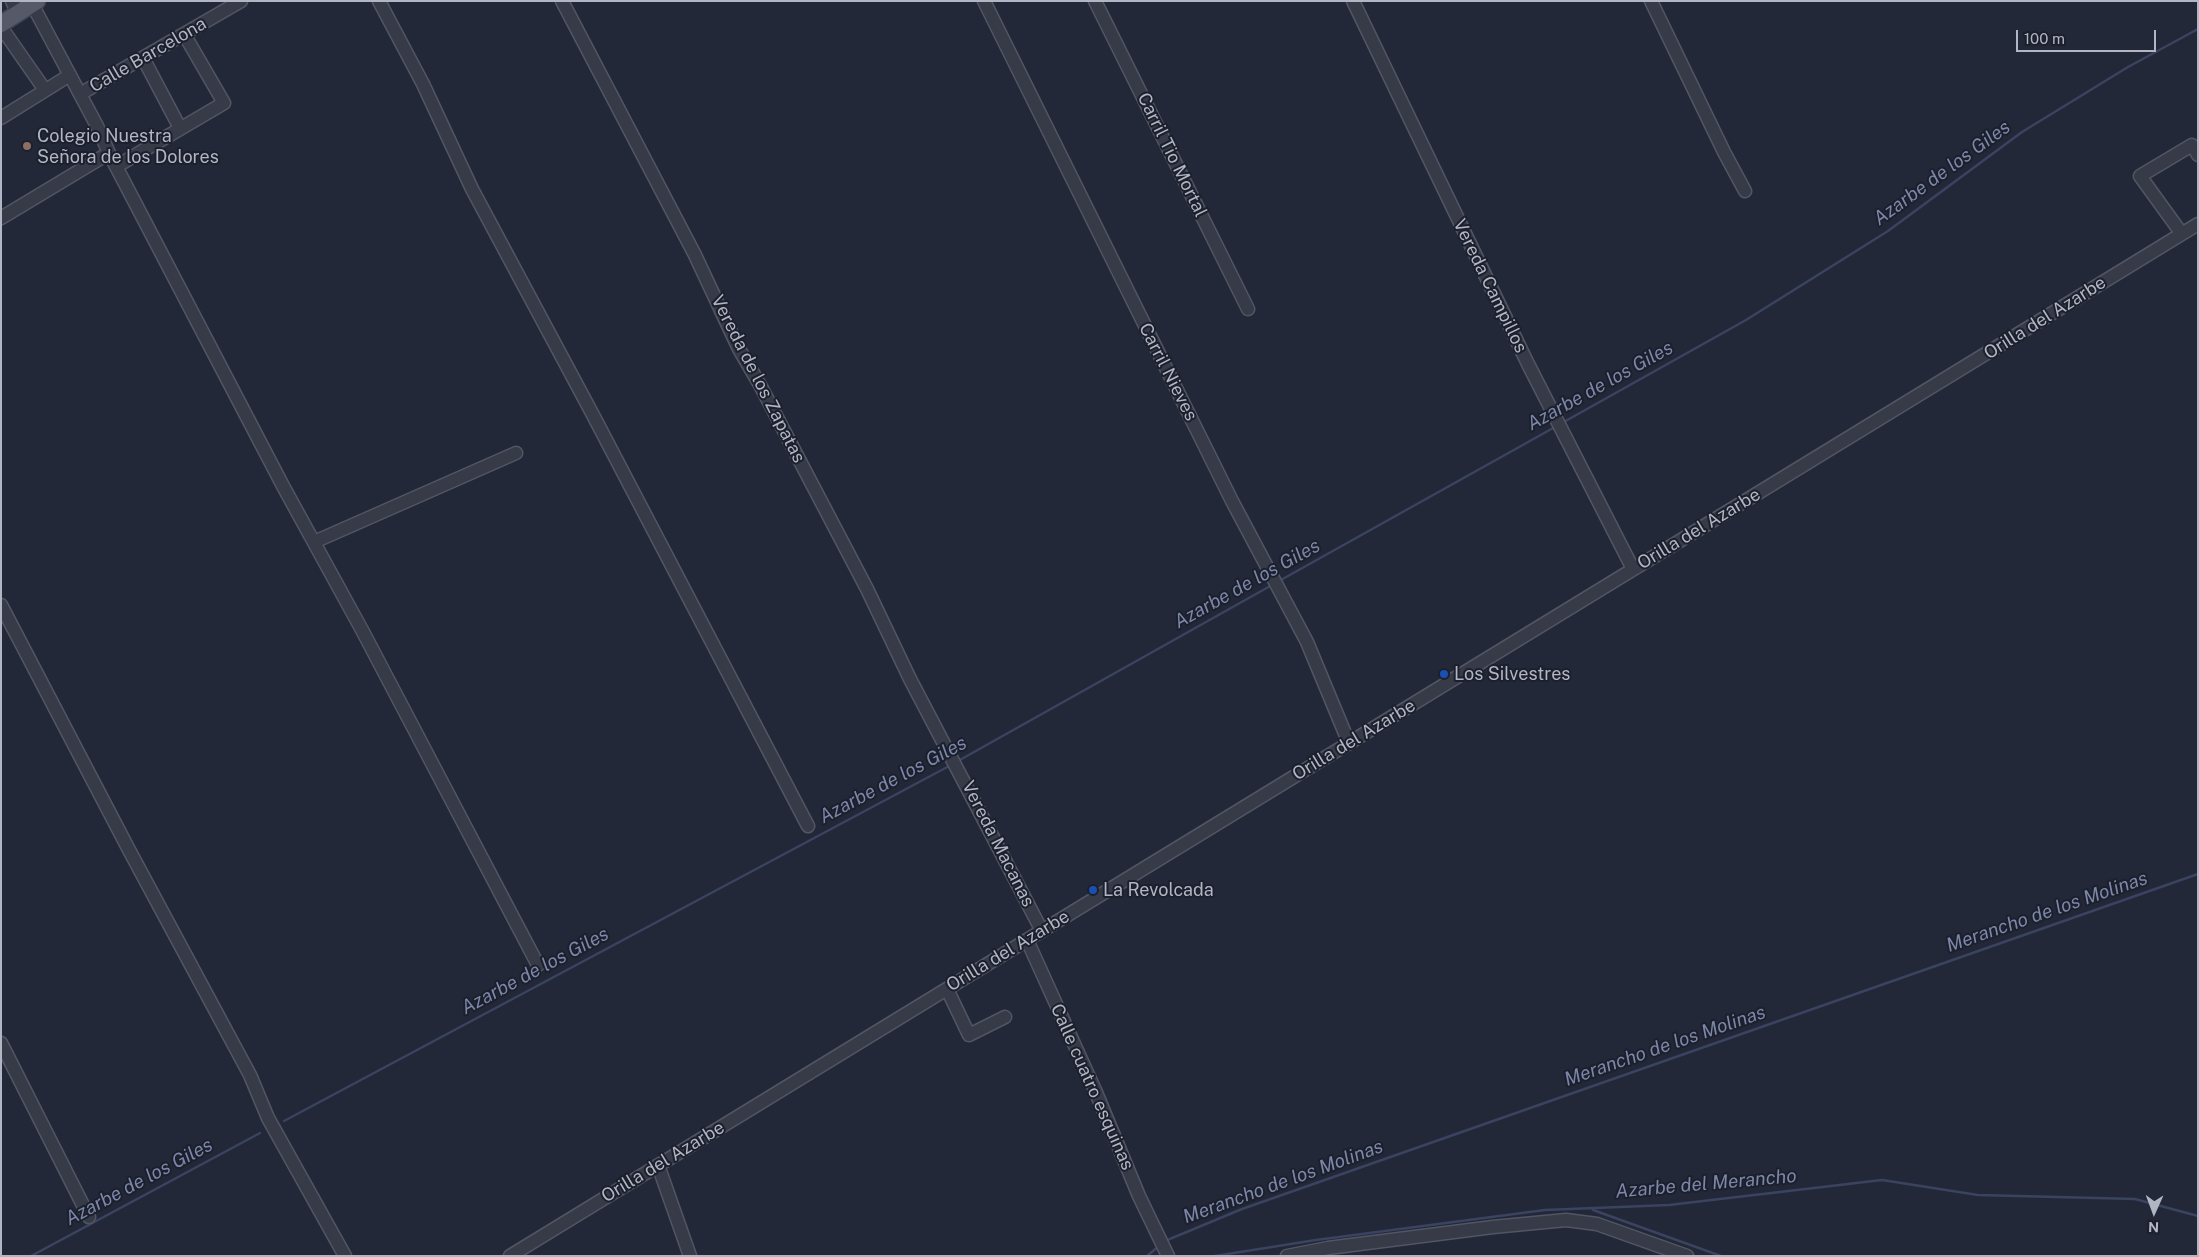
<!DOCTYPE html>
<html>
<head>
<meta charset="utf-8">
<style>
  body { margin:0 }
  #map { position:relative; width:2199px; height:1257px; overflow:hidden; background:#232838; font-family:"Public Sans",sans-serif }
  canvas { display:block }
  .frame { position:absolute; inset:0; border:2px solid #b2b5c4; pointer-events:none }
  .north { position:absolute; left:2129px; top:1187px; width:50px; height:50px; -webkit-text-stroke:4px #1c202d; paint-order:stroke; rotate:182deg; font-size:14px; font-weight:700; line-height:20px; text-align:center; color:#b2b5c4 }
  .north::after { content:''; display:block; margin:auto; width:18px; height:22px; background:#b2b5c4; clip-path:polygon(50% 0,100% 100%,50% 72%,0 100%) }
  .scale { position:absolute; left:2016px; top:30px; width:140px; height:22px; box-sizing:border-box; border:2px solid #b2b5c4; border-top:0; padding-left:6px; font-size:15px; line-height:18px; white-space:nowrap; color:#b2b5c4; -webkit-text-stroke:4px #1c202d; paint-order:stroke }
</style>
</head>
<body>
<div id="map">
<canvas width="2199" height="1257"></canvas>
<div class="frame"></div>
<div class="north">N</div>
<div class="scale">100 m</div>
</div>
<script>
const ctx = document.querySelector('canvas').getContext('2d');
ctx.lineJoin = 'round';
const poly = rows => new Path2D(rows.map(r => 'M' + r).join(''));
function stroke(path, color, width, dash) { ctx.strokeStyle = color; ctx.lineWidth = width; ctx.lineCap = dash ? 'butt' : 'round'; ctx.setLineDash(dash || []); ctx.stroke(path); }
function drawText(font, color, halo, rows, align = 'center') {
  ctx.font = font + ' "Public Sans",sans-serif'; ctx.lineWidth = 4; ctx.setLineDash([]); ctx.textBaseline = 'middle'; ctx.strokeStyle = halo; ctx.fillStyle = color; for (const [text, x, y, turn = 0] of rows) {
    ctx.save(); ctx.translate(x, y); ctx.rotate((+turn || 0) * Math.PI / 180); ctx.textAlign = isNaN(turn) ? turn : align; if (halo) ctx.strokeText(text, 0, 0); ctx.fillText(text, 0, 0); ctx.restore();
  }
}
stroke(poly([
  [1562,423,1746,320,1888,231,2022,132,2128,67,2198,29],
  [1279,581,1555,427],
  [958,761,1272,585],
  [284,1121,951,765],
  [1593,1210,1721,1256],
  [1165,1241,1242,1209,2198,874],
  [31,1256,260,1133],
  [1147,1256,1159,1246],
  [1215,1256,1316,1240,1545,1210,1669,1205,1882,1180,1978,1195,2135,1199,2198,1216]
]), '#3a4360', 2.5);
const minor = poly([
  [12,1,18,14],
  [379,1,423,84,472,189,593,415,808,826],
  [562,1,695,255,739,349,760,385,867,589,910,679,1042,931],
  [984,1,1232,501,1307,642,1349,743],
  [1095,1,1248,309],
  [1353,1,1528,364,1633,569],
  [1651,1,1724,152,1745,191],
  [1,27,45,90],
  [143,58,180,128],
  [80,94,241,1],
  [1,118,70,75],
  [109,153,283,486,362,630,538,965],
  [117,166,224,103,184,34],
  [1,218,109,153,97,126,32,4],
  [2182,234,2140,176,2192,145,2198,155],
  [314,542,516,453],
  [1,605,128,848,250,1075,268,1118,345,1256],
  [1027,940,1095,1090,1139,1196,1168,1256],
  [947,989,969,1035,1005,1017],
  [1,1043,89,1217],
  [658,1165,690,1256],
  [510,1256,2198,224],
  [1287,1256,1328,1248,1493,1227,1566,1220,1597,1224,1687,1256]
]);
const major = poly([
  [1,24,37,1]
]);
stroke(minor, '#525563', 15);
stroke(major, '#404451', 19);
stroke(minor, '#373b48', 12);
stroke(major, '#555968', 16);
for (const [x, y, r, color] of [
  [27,146,5,"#8d6e63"],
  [1444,674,5,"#1a4fb4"],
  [1093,890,5,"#1a4fb4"]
]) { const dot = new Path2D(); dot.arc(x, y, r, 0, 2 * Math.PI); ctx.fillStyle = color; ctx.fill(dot); stroke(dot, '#1c202d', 2); }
drawText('18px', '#b2b5c4', '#1c202d', [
  ["Calle Barcelona",148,55,-30],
  ["Carril Tio Mortal",1172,155,64],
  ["Vereda Campillos",1490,286,64],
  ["Orilla del Azarbe",2045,318,-32],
  ["Carril Nieves",1168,372,63],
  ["Vereda de los Zapatas",758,379,63],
  ["Orilla del Azarbe",1699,529,-31],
  ["Orilla del Azarbe",1354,740,-31],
  ["Vereda Macanas",998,844,63],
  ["Orilla del Azarbe",1008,951,-31],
  ["Calle cuatro esquinas",1092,1087,66],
  ["Orilla del Azarbe",663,1162,-31]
]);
drawText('18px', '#b2b5c4', '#1c202d', [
  ["Colegio Nuestra",37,136],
  ["Señora de los Dolores",37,157],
  ["Los Silvestres",1454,674],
  ["La Revolcada",1103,890]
], 'left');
drawText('italic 19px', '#7c87aa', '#1c202d', [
  ["Azarbe de los Giles",1942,173,-36],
  ["Azarbe de los Giles",1600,386,-29],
  ["Azarbe de los Giles",1247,584,-29],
  ["Azarbe de los Giles",893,780,-28],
  ["Merancho de los Molinas",2047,912,-19],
  ["Azarbe de los Giles",535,971,-28],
  ["Merancho de los Molinas",1665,1046,-19],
  ["Azarbe de los Giles",139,1182,-28],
  ["Merancho de los Molinas",1283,1182,-20],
  ["Azarbe del Merancho",1706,1184,-5]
]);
</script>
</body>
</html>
